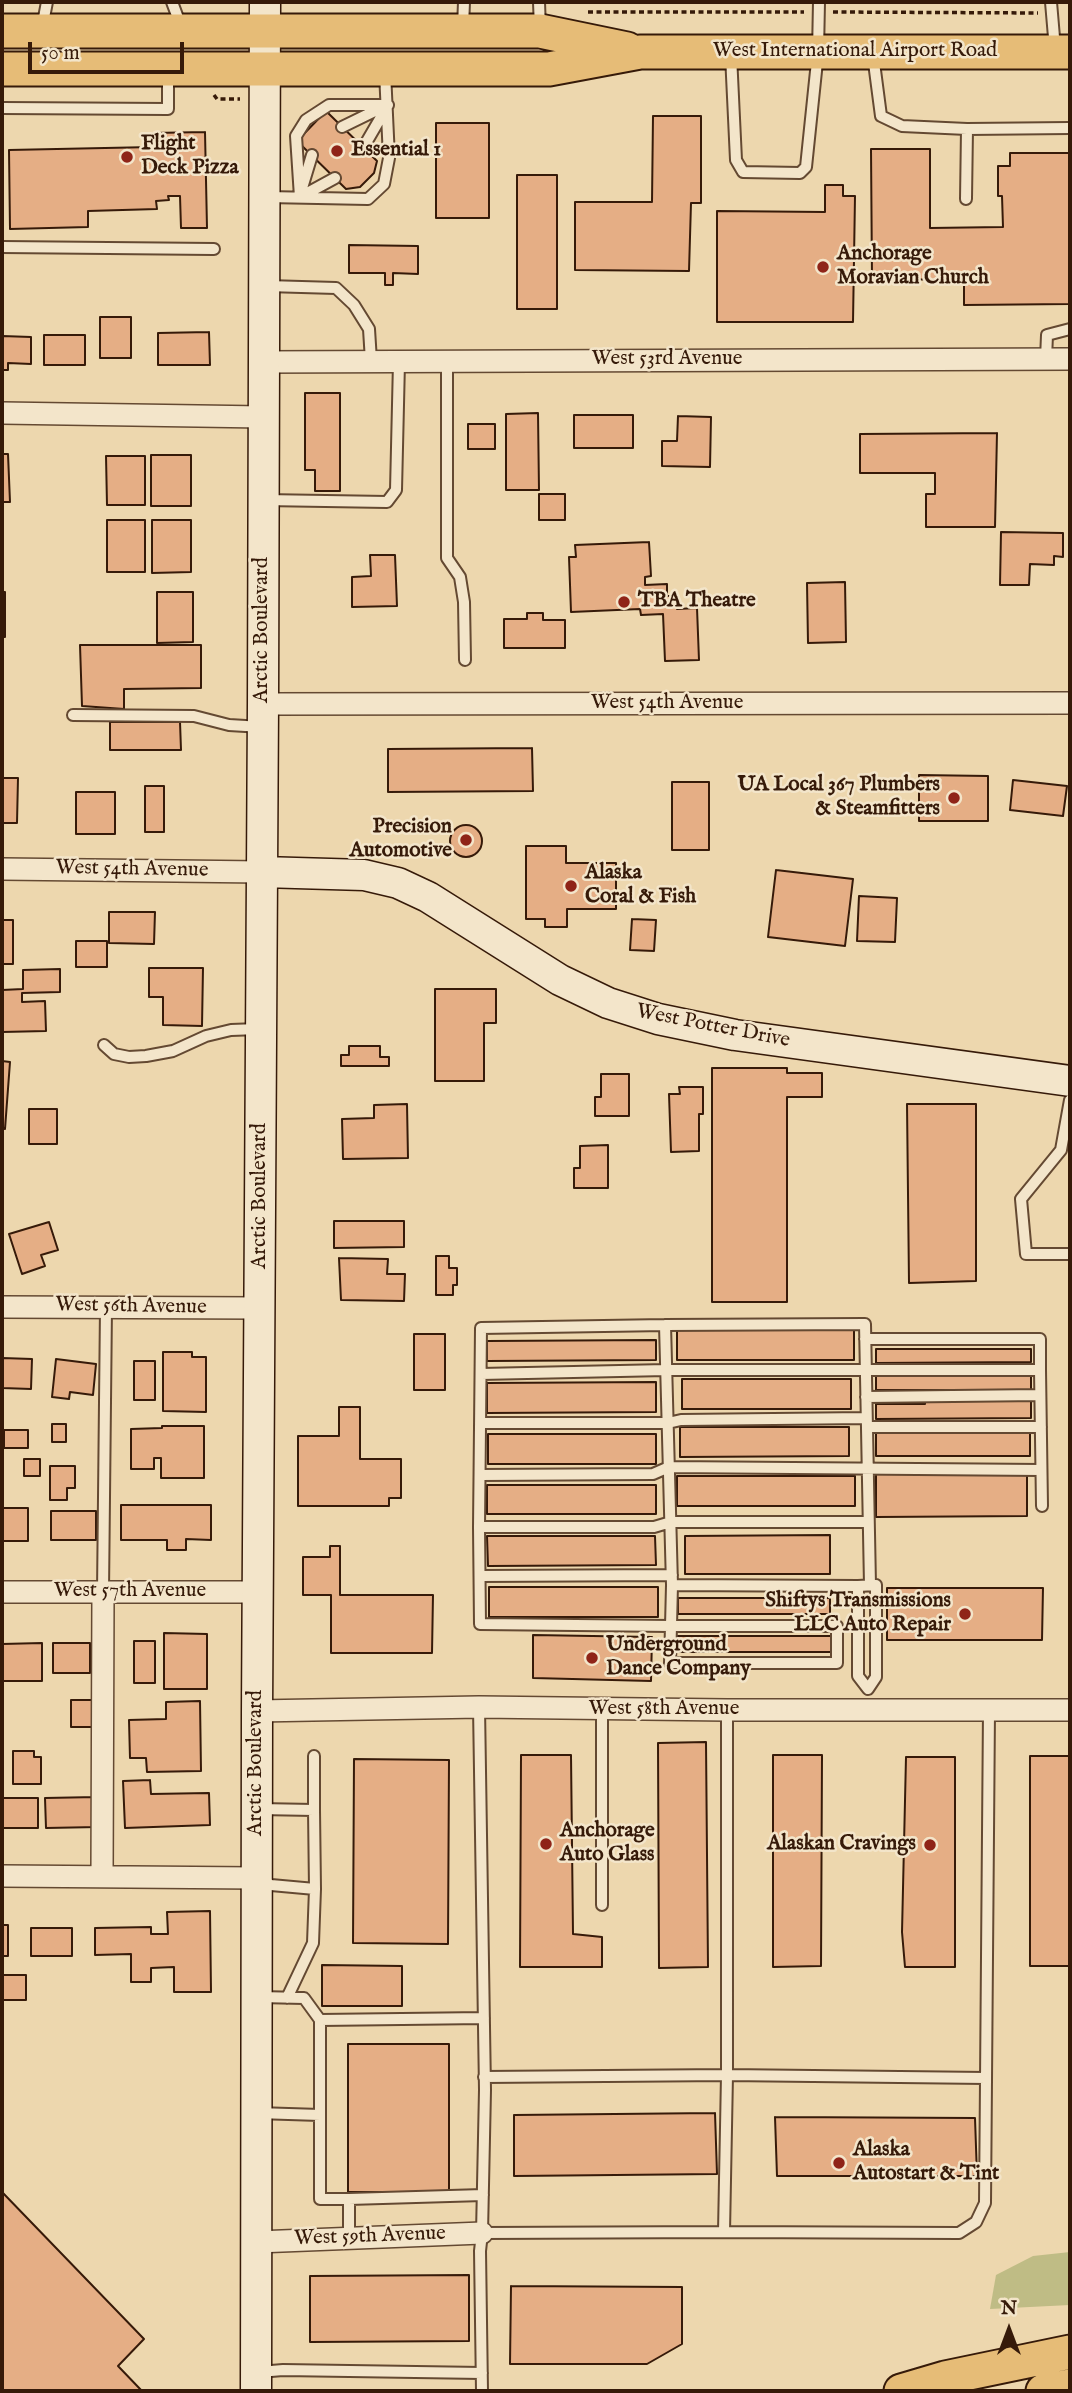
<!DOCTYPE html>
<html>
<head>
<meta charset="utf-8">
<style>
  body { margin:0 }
  #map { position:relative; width:1072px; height:2393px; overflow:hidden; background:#edd7ae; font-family:"IM FELL English",serif }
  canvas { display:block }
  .frame { position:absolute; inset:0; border:4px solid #361a09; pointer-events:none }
  .north { position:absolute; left:974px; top:2295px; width:70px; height:70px; -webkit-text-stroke:5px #f3e5ca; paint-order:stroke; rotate:0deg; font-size:19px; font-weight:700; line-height:28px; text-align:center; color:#361a09 }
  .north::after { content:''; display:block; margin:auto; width:24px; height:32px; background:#361a09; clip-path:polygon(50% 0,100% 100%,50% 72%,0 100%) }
  .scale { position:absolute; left:28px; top:42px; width:156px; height:32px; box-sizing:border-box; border:4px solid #361a09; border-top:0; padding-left:9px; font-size:21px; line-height:24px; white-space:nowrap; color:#361a09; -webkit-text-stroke:5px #f3e5ca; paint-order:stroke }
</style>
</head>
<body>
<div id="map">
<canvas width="1072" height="2393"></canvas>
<div class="frame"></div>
<div class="north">N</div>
<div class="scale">50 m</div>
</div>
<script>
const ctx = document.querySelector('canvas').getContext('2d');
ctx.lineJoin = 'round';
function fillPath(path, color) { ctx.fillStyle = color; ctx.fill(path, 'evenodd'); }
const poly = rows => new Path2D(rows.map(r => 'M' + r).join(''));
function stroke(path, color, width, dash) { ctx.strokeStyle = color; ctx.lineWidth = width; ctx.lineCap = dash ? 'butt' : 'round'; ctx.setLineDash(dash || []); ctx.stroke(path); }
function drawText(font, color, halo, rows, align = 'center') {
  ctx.font = font + ' "IM FELL English",serif'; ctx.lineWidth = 5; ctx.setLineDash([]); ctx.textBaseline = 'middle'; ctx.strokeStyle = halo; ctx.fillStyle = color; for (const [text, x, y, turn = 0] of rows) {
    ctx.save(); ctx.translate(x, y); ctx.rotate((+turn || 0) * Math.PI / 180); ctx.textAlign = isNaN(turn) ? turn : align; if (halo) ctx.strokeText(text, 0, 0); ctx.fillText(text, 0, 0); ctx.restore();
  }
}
fillPath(poly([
  [1070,2252,1070,2305,990,2309,996,2275,1033,2256]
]), '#bfbc85');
const building = poly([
  [326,111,377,161,374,173,360,187,346,189,297,141,326,111],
  [653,116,701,116,701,203,691,203,689,271,575,270,575,202,652,202,653,116],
  [436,123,489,123,489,218,436,218,436,123],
  [205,132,207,228,181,228,180,196,168,196,169,200,156,201,157,209,88,211,88,227,10,229,9,150,153,147,153,133,205,132],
  [871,149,930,149,930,228,1003,227,1002,196,998,196,998,166,1010,166,1010,153,1070,153,1070,304,964,305,964,279,872,280,871,149],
  [517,175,557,175,557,309,517,309,517,175],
  [825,185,843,185,843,196,855,196,853,322,717,322,717,211,825,212,825,185],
  [349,245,418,246,418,274,393,273,393,285,385,285,385,273,349,273,349,245],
  [100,317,131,317,131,358,100,358,100,317],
  [209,332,210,365,158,365,158,333,209,332],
  [44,335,85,335,85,365,44,365,44,335],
  [2,336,31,337,31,364,8,363,8,370,2,370,2,336],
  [305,393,340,393,340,491,315,491,315,470,305,470,305,393],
  [538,413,539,490,506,490,506,414,538,413],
  [574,415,633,415,633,448,574,448,574,415],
  [678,416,711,417,710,467,662,466,662,441,677,441,678,416],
  [468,424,495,424,495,449,468,449,468,424],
  [997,433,995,527,926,527,926,494,935,494,935,473,860,473,860,434,997,433],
  [2,454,8,454,10,502,2,502,2,454],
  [151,455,191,455,191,506,151,506,151,455],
  [106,456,145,456,145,505,107,505,106,456],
  [539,494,565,494,565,520,539,520,539,494],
  [107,520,145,520,145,572,107,572,107,520],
  [152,520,191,520,191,572,152,573,152,520],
  [1001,532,1063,533,1063,557,1054,556,1054,565,1030,564,1029,585,1000,585,1001,532],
  [649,542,651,576,645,577,645,585,667,584,667,596,677,596,677,609,697,608,699,660,665,661,663,614,641,615,640,609,571,612,569,557,576,557,575,545,649,542],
  [370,555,395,555,397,606,352,607,352,577,371,576,370,555],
  [845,582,846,642,808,643,807,583,845,582],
  [2,592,5,592,5,637,2,637,2,592],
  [157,592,193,592,193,642,157,643,157,592],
  [527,613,543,613,543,620,565,620,565,648,504,648,504,619,527,619,527,613],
  [80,645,201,645,201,688,124,689,124,709,82,706,80,645],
  [110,722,180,722,181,750,110,750,110,722],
  [532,748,533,791,388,792,388,749,532,748],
  [919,775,988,776,988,821,919,821,919,775],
  [2,778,18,778,17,823,2,823,2,778],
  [1013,780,1067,786,1063,816,1010,810,1013,780],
  [672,782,709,782,709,850,672,850,672,782],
  [145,786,164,786,164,832,145,832,145,786],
  [76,792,115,792,115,834,76,834,76,792],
  '450 841a16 16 0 1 1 32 0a16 16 0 1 1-32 0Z',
  [526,846,566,846,566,863,616,863,616,909,567,909,567,927,545,927,545,919,526,919,526,846],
  [776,870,853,879,845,946,768,937,776,870],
  [859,896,897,898,895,942,857,941,859,896],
  [109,912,155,912,154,944,109,943,109,912],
  [632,919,656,920,654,951,630,950,632,919],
  [2,920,13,920,13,964,2,964,2,920],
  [76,941,107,941,107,967,76,967,76,941],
  [149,968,203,968,202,1026,163,1025,163,997,149,997,149,968],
  [60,969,60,992,22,993,22,1002,45,1001,46,1031,2,1032,2,990,23,989,23,970,60,969],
  [435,989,496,989,496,1023,484,1023,484,1081,435,1081,435,989],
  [349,1046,380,1046,380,1057,389,1057,389,1066,341,1066,341,1055,349,1055,349,1046],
  [2,1061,10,1062,5,1129,2,1128,2,1061],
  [712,1068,787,1068,787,1073,822,1073,822,1097,787,1097,787,1302,712,1302,712,1068],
  [601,1074,629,1074,629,1116,595,1116,595,1097,601,1097,601,1074],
  [679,1087,703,1087,703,1114,699,1114,699,1151,671,1152,669,1094,680,1094,679,1087],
  [407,1104,408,1158,343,1159,342,1119,374,1118,374,1105,407,1104],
  [907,1104,976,1104,976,1281,909,1283,907,1104],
  [29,1109,57,1109,57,1144,29,1144,29,1109],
  [608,1145,608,1188,574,1188,574,1168,580,1168,580,1146,608,1145],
  [334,1221,404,1221,404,1247,334,1248,334,1221],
  [49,1222,58,1250,41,1255,45,1266,22,1274,9,1234,49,1222],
  [436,1256,449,1256,449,1268,457,1268,457,1285,453,1285,453,1295,436,1295,436,1256],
  [339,1258,388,1259,387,1274,405,1274,404,1301,341,1300,339,1258],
  [677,1329,854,1330,854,1360,677,1360,677,1329],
  [414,1334,445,1334,445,1390,414,1390,414,1334],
  [656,1340,656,1360,487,1361,487,1341,656,1340],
  [876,1349,1031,1349,1031,1362,876,1363,876,1349],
  [163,1352,192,1352,192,1357,206,1357,206,1412,163,1411,163,1352],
  [2,1358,32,1359,31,1389,2,1388,2,1358],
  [56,1359,96,1364,93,1395,70,1392,69,1399,52,1397,56,1359],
  [134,1361,155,1361,155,1400,134,1400,134,1361],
  [876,1376,1031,1376,1031,1390,876,1390,876,1376],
  [682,1379,851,1379,851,1409,682,1409,682,1379],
  [656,1382,656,1412,487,1413,487,1383,656,1382],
  [925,1400,1031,1400,1031,1418,876,1419,876,1404,925,1404,925,1400],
  [339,1407,360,1407,360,1459,401,1459,401,1498,389,1498,389,1506,298,1506,298,1436,339,1436,339,1407],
  [52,1424,66,1424,66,1442,52,1442,52,1424],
  [162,1426,204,1426,204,1478,161,1478,161,1458,154,1458,154,1469,131,1469,131,1429,162,1428,162,1426],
  [680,1427,849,1427,849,1456,680,1457,680,1427],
  [4,1430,28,1430,28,1448,4,1448,4,1430],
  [876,1433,1030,1433,1030,1456,876,1456,876,1433],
  [488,1434,656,1434,656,1464,488,1464,488,1434],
  [24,1459,40,1459,40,1476,24,1476,24,1459],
  [50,1466,75,1466,75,1488,67,1488,67,1500,50,1500,50,1466],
  [876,1474,1027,1474,1027,1516,876,1517,876,1474],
  [677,1476,855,1476,855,1506,677,1506,677,1476],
  [487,1485,656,1485,656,1514,487,1514,487,1485],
  [121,1505,211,1505,211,1540,186,1539,186,1550,167,1550,167,1540,121,1540,121,1505],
  [2,1508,28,1508,28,1541,2,1541,2,1508],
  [51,1511,96,1511,96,1540,51,1540,51,1511],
  [830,1535,830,1574,685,1574,685,1536,830,1535],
  [487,1536,655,1536,656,1565,488,1566,487,1536],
  [330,1546,340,1546,340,1595,433,1595,432,1653,331,1653,331,1595,303,1595,303,1557,330,1557,330,1546],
  [489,1587,658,1587,658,1617,489,1617,489,1587],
  [887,1588,1043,1588,1042,1640,887,1640,887,1588],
  [678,1598,830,1598,830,1614,678,1614,678,1598],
  [164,1633,207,1634,207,1689,164,1689,164,1633],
  [533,1635,652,1637,651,1681,533,1678,533,1635],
  [677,1636,831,1636,831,1652,677,1652,677,1636],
  [134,1641,155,1641,155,1683,134,1683,134,1641],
  [42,1643,42,1681,2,1681,2,1644,42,1643],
  [53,1643,90,1643,90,1673,53,1673,53,1643],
  [71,1700,94,1700,94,1727,71,1727,71,1700],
  [200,1701,201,1771,147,1772,146,1758,130,1758,129,1720,166,1719,166,1702,200,1701],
  [706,1742,708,1967,659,1968,658,1743,706,1742],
  [13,1751,34,1751,34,1757,41,1757,41,1784,13,1784,13,1751],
  [521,1755,571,1755,573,1934,602,1937,602,1967,520,1967,521,1755],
  [773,1755,822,1755,821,1966,773,1967,773,1755],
  [1030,1756,1070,1756,1070,1966,1030,1966,1030,1756],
  [906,1757,955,1757,955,1967,905,1967,902,1932,906,1757],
  [354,1759,449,1760,448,1944,353,1943,354,1759],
  [150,1780,151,1794,209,1793,210,1825,125,1828,123,1781,150,1780],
  [97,1797,98,1827,46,1828,45,1798,97,1797],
  [2,1798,38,1798,38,1828,2,1828,2,1798],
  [210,1911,211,1992,174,1992,174,1967,151,1968,151,1982,131,1982,131,1954,95,1955,95,1928,151,1927,151,1934,168,1934,167,1912,210,1911],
  [2,1925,8,1925,8,1956,2,1956,2,1925],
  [31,1928,72,1928,72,1956,31,1956,31,1928],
  [322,1965,402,1966,402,2006,322,2006,322,1965],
  [2,1975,26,1975,26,2000,2,2000,2,1975],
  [348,2044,449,2044,449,2192,348,2192,348,2044],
  [715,2113,717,2174,514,2176,514,2115,715,2113],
  [775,2117,975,2118,977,2176,777,2176,775,2117],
  [2,2192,144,2339,118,2366,142,2391,2,2391,2,2192],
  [469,2275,469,2341,310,2342,310,2276,469,2275],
  [511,2286,682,2287,682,2344,647,2364,510,2364,511,2286]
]);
fillPath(building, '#e5ae85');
stroke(building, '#361a09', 2);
const service = poly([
  [172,2,181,26],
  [539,2,540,29],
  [1051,2,1055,49],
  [463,27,464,2],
  [42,28,47,2],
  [731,55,736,160,743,172,800,173,806,167,818,52,819,2],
  [873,55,881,116,902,126,967,129],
  [2,108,168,109,168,72],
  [342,127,385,106],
  [363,148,388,105],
  [302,188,312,155],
  [302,196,335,178],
  [267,197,368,199,384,184,389,158,385,72],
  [300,197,296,136,306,120,329,105,388,105],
  [966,199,967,129,1070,128],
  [2,247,214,249],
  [267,286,336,288,354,305,369,329,371,361],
  [1046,359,1047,335,1070,329],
  [447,361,447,558,460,577,464,602,465,660],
  [264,500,387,502,396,490,399,362],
  [73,715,194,716,229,725,262,727],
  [104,1045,114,1054,129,1057,146,1056,173,1051,206,1036,231,1030,258,1029],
  [1070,1100,1061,1150,1021,1199,1026,1254,1070,1254],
  [865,1339,1040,1339,1040,1370],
  [481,1374,666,1370,1040,1370,1042,1506],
  [866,1397,1040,1395],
  [480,1423,668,1423,681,1420,866,1418],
  [867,1427,1041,1427],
  [480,1475,653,1474,669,1467,1041,1470],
  [479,1527,481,1328,665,1325],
  [480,1576,672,1575],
  [672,1585,665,1325,865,1324,870,1585],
  [876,1585,876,1677,868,1689,858,1676,858,1586,876,1585],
  [858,1586,672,1585,671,1626,670,1663,837,1663,837,1626,671,1626,480,1624,479,1527,654,1527,671,1522,868,1522],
  [103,1592,106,1307],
  [479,1707,485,2090,482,2233,480,2251,482,2391],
  [602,1710,602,1905],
  [259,1809,314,1810,314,1756],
  [259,1879,271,1885,315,1889,314,1810],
  [259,1997,304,1998,320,2020,320,2199,349,2199,349,2238],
  [287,1998,313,1943,315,1889],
  [320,2020,484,2018],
  [484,2077,727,2075,986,2078],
  [257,2113,320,2115],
  [349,2199,483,2195],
  [724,2232,959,2233,976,2222,985,2203,989,1710],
  [482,2233,724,2232,727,2075,727,1710],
  [259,2372,283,2370,482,2373]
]);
const minor = poly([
  [263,362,1070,359],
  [2,413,263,417],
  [263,704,1070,703],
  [2,869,262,872],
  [2,1307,260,1308],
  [2,1592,258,1592],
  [257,1711,479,1707,727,1710,1070,1710],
  [2,1876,256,1878],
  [102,1877,103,1592],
  [257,2242,482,2233]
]);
const secondary = poly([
  [262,872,364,875,398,883,428,897,560,980,608,1003,658,1019,735,1035,1070,1081],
  [256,2391,257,1711,263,704,265,2]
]);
const primary = poly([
  [2,31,540,31,627,49],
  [2,69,549,69,640,52,1070,52],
  [901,2391,945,2378,1070,2352],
  [1043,2391,1070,2386]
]);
stroke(service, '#644932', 14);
stroke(minor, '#644932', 24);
stroke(secondary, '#361a09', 33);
stroke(primary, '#361a09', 37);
stroke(poly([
  [588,12,804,12],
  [833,12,1038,13],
  [214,95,217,99,240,99]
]), '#361a09', 3.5, [5, 3.5]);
stroke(service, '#f3e5ca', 10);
stroke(minor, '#f3e5ca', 21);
stroke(secondary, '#f3e5ca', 30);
stroke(primary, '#e6bc77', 33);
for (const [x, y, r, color] of [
  [337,151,7,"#8f2418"],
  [127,157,7,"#8f2418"],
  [823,267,7,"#8f2418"],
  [624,602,7,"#8f2418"],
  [954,798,7,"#8f2418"],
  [466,840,7,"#8f2418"],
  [571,886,7,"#8f2418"],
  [965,1614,7,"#8f2418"],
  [592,1658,7,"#8f2418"],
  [546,1844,7,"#8f2418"],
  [930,1845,7,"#8f2418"],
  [839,2163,7,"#8f2418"]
]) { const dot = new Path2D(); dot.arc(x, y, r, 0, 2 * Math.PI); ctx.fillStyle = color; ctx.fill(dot); stroke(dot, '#f3e5ca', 2.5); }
drawText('21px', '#361a09', '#f3e5ca', [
  ["West International Airport Road",855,52],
  ["West 53rd Avenue",667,360],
  ["Arctic Boulevard",263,630,-90],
  ["West 54th Avenue",667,704],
  ["West 54th Avenue",132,870,1],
  ["West Potter Drive",713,1027,11],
  ["Arctic Boulevard",261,1196,-90],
  ["West 56th Avenue",131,1307,1],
  ["West 57th Avenue",130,1592],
  ["West 58th Avenue",664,1710],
  ["Arctic Boulevard",257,1763,-90],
  ["West 59th Avenue",370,2237,-2]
]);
drawText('bold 21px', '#361a09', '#f3e5ca', [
  ["Flight",141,145],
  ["Deck Pizza",141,169],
  ["Essential 1",351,151],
  ["Anchorage",837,255],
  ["Moravian Church",837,279],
  ["TBA Theatre",638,602],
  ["UA Local 367 Plumbers",940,786,"right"],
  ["& Steamfitters",940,810,"right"],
  ["Precision",452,828,"right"],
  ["Automotive",452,852,"right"],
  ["Alaska",585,874],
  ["Coral & Fish",585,898],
  ["Shiftys Transmissions",951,1602,"right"],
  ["LLC Auto Repair",951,1626,"right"],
  ["Underground",606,1646],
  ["Dance Company",606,1670],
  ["Anchorage",560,1832],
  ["Auto Glass",560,1856],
  ["Alaskan Cravings",916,1845,"right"],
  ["Alaska",853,2151],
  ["Autostart & Tint",853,2175]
], 'left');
</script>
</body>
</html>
